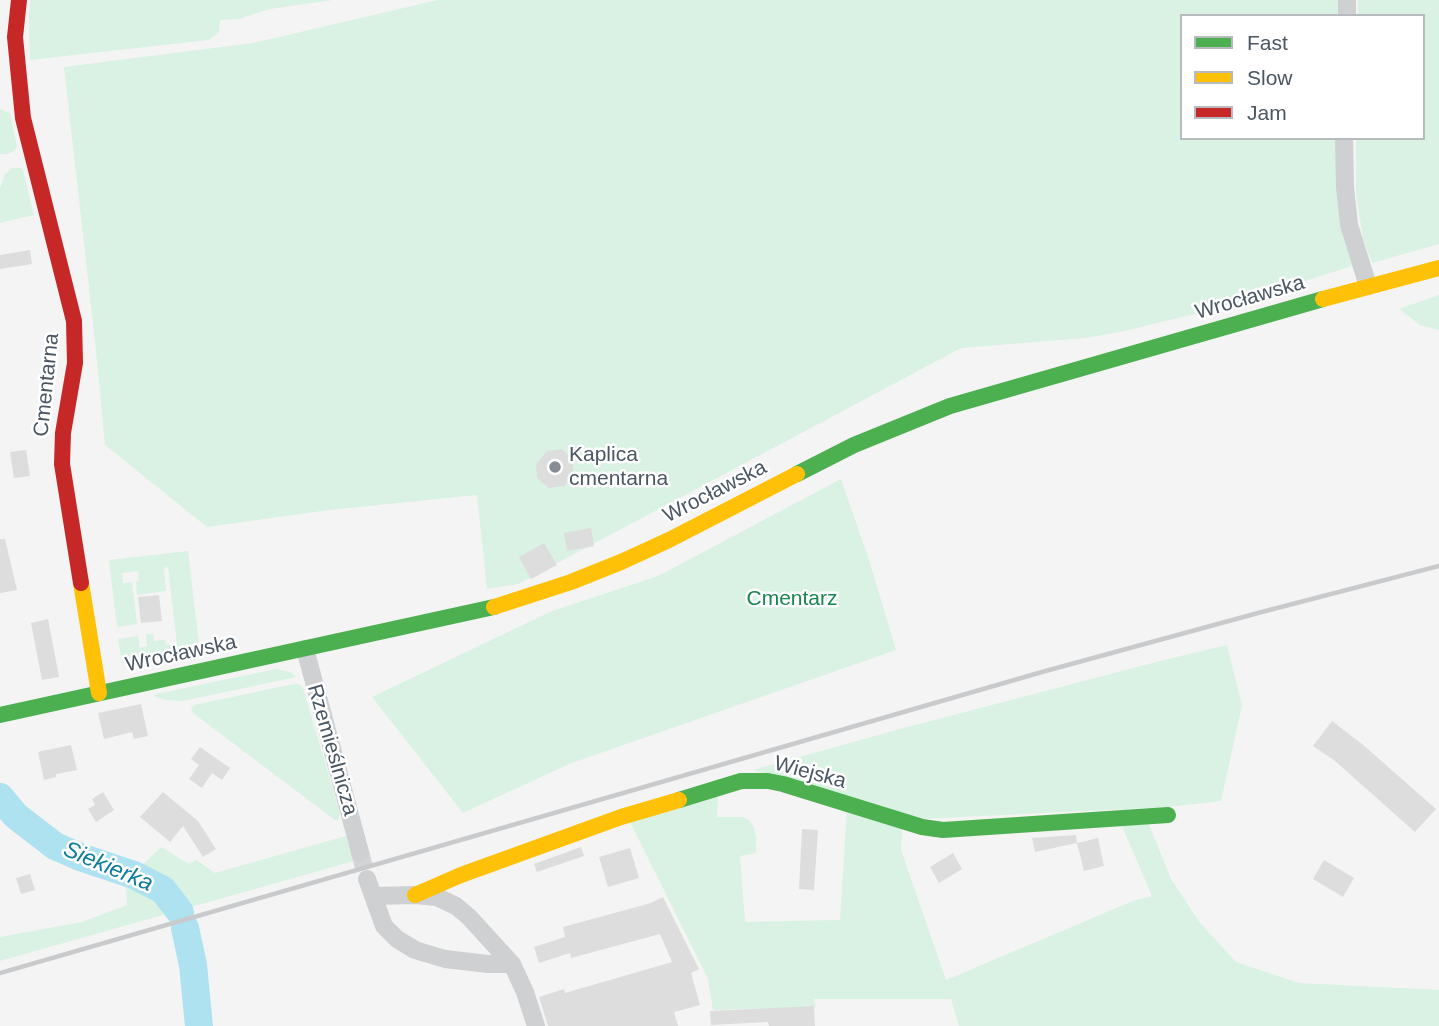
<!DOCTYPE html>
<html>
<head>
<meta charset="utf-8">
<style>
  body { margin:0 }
  #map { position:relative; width:1439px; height:1026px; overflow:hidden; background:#f4f4f4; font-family:Helvetica,sans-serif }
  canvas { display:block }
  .legend { position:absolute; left:1180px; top:14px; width:245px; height:126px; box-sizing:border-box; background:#fff; border:2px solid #b7bbc0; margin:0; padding:9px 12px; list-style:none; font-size:21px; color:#4a5661 }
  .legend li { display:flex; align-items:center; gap:14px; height:35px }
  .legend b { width:35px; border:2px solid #b7bbc0 }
</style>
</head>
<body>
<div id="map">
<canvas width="1439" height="1026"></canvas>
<ul class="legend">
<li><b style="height:9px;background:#4caf50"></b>Fast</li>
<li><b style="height:9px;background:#ffc107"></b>Slow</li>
<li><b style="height:9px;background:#c62828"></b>Jam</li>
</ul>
</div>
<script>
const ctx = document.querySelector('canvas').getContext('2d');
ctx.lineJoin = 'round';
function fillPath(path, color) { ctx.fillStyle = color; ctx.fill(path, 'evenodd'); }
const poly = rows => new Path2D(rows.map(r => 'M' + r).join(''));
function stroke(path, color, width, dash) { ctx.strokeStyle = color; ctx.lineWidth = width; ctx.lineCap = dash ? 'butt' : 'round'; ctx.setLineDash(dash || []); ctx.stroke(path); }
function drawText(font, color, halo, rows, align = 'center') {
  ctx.font = font + ' Helvetica,sans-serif'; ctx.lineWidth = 5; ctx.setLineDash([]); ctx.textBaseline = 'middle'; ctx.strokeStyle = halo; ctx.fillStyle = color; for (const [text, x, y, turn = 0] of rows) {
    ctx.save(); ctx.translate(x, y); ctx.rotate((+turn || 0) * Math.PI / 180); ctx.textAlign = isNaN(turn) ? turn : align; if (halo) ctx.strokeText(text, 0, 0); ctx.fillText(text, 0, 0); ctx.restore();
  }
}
fillPath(poly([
  [30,0,333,0,270,9,239,19,220,20,219,32,209,40,30,60,29,16],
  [438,0,1338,0,1338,16,1182,16,1182,138,1337,138,1337,196,1340,226,1352,266,1224,307,1120,332,1085,338,961,348,518,584,487,589,477,495,329,510,207,527,105,445,95,341,64,67,253,43],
  [1358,0,1439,0,1439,244,1372,263,1363,239,1356,193,1356,138,1423,138,1423,16,1358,16],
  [0,109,10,113,17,147,14,151,7,154,0,154],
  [12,168,21,168,23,170,34,215,0,223,0,188,5,174],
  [1439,295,1439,330,1420,325,1399,309],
  [841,479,870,563,896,650,569,764,463,813,372,697,552,611,658,576],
  [188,551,200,652,122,663,118,639,138,636,140,648,147,646,146,634,153,634,154,641,165,640,166,645,177,644,168,567,164,568,166,591,137,595,136,581,139,581,138,571,122,573,123,583,132,582,137,624,117,627,109,560],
  [1227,645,1242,705,1221,801,1167,807,921,819,753,770,900,729,1164,660],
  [276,669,291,672,296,677,183,701,166,700,153,696,156,694],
  [294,684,299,684,303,688,340,813,338,821,335,820,193,713,191,709,194,705],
  [718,792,717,817,743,817,749,820,754,827,756,837,756,853,740,856,745,922,840,920,847,809,902,826,901,850,946,980,1133,901,1152,896,1122,826,1148,822,1171,879,1200,923,1236,962,1299,983,1439,990,1439,1026,959,1026,951,999,814,999,816,1007,713,1010,708,979,629,820],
  [346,836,354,861,0,961,0,937,82,922,127,905,126,881,161,847,189,864,196,860,215,873]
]), '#d9f2e3');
stroke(poly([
  [0,797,16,816,55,846,80,857,134,875,163,890,180,912],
  [185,928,193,965,199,1026]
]), '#aee2f0', 28);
fillPath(poly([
  [30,250,32,264,0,269,0,255],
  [562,449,573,460,573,475,564,486,549,488,537,478,536,464,547,451],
  [26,450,30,476,14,478,10,452],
  [591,528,594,546,567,551,564,533],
  [0,539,5,539,17,590,0,593],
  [544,543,557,565,531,579,519,557],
  [159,595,162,621,141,623,138,597],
  [48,619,59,677,42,680,31,623],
  [141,704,148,736,134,739,132,732,104,739,98,713],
  [1332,721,1362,744,1436,809,1415,832,1335,761,1313,746],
  [71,745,77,770,56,774,56,777,44,780,38,752],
  [200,747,230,768,222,780,212,773,202,788,189,779,199,765,191,759],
  [103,792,114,810,96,822,88,809,95,805,92,799],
  [163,792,198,821,216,849,203,857,183,826,170,842,140,817],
  [802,829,818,830,814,890,799,889],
  [1076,835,1077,843,1035,852,1032,838],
  [1098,838,1104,866,1084,871,1077,843],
  [581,847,584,856,537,872,534,864],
  [630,848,639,878,608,887,599,857],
  [953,853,962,869,939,883,930,867],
  [1324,860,1354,878,1343,897,1313,879],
  [30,874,35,890,21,894,16,878],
  [663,897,699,969,691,973,700,1005,674,1012,678,1026,548,1026,539,997,564,989,565,993,672,962,660,934,571,958,570,953,539,963,534,947,565,937,563,927,651,903],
  [814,1006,815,1026,769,1026,768,1022,711,1025,710,1011]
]), '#ddddde');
stroke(poly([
  [360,852,367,879]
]), '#d2d4d7', 18, [18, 9]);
stroke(poly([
  [1347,16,1347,0],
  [1344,138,1345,187,1349,225,1368,286],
  [305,649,360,852],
  [367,879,384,926,397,939,415,950,445,959,488,964,512,964],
  [373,896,415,895,437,897,456,906,469,917,512,964,525,992,536,1026]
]), '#ced0d2', 18);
stroke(poly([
  [797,474,854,445,950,406,1323,299],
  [0,715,494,607],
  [679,800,741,781,768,781,783,784,922,827,943,830,1168,815]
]), '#4caf50', 16);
stroke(poly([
  [1323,299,1439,268],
  [81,583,99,693],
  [494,607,571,582,621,562,669,540,797,474],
  [415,895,461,875,621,817,679,800]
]), '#ffc107', 16);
stroke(poly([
  [19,0,15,37,23,118,74,321,75,363,63,433,62,464,81,583]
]), '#c62828', 16);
stroke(poly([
  [0,973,1042,672,1258,613,1439,566]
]), '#c9cacc', 4.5);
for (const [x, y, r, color] of [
  [555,467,7,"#868d94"]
]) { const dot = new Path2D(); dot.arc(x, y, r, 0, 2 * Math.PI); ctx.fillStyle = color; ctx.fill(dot); stroke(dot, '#fff', 2.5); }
drawText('21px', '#4a5661', '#fff', [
  ["Wrocławska",1250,298,-16],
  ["Cmentarna",47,385,-84],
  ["Wrocławska",715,492,-27],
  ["Wrocławska",181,654,-12],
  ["Rzemieślnicza",332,750,74],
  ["Wiejska",810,773,15]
]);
drawText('21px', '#4a5661', '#fff', [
  ["Kaplica",569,455],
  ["cmentarna",569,479]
], 'left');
drawText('21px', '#17864f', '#fff', [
  ["Cmentarz",792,599]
]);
drawText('italic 23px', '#0c7c9b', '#fff', [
  ["Siekierka",108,867,23]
]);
</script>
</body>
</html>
